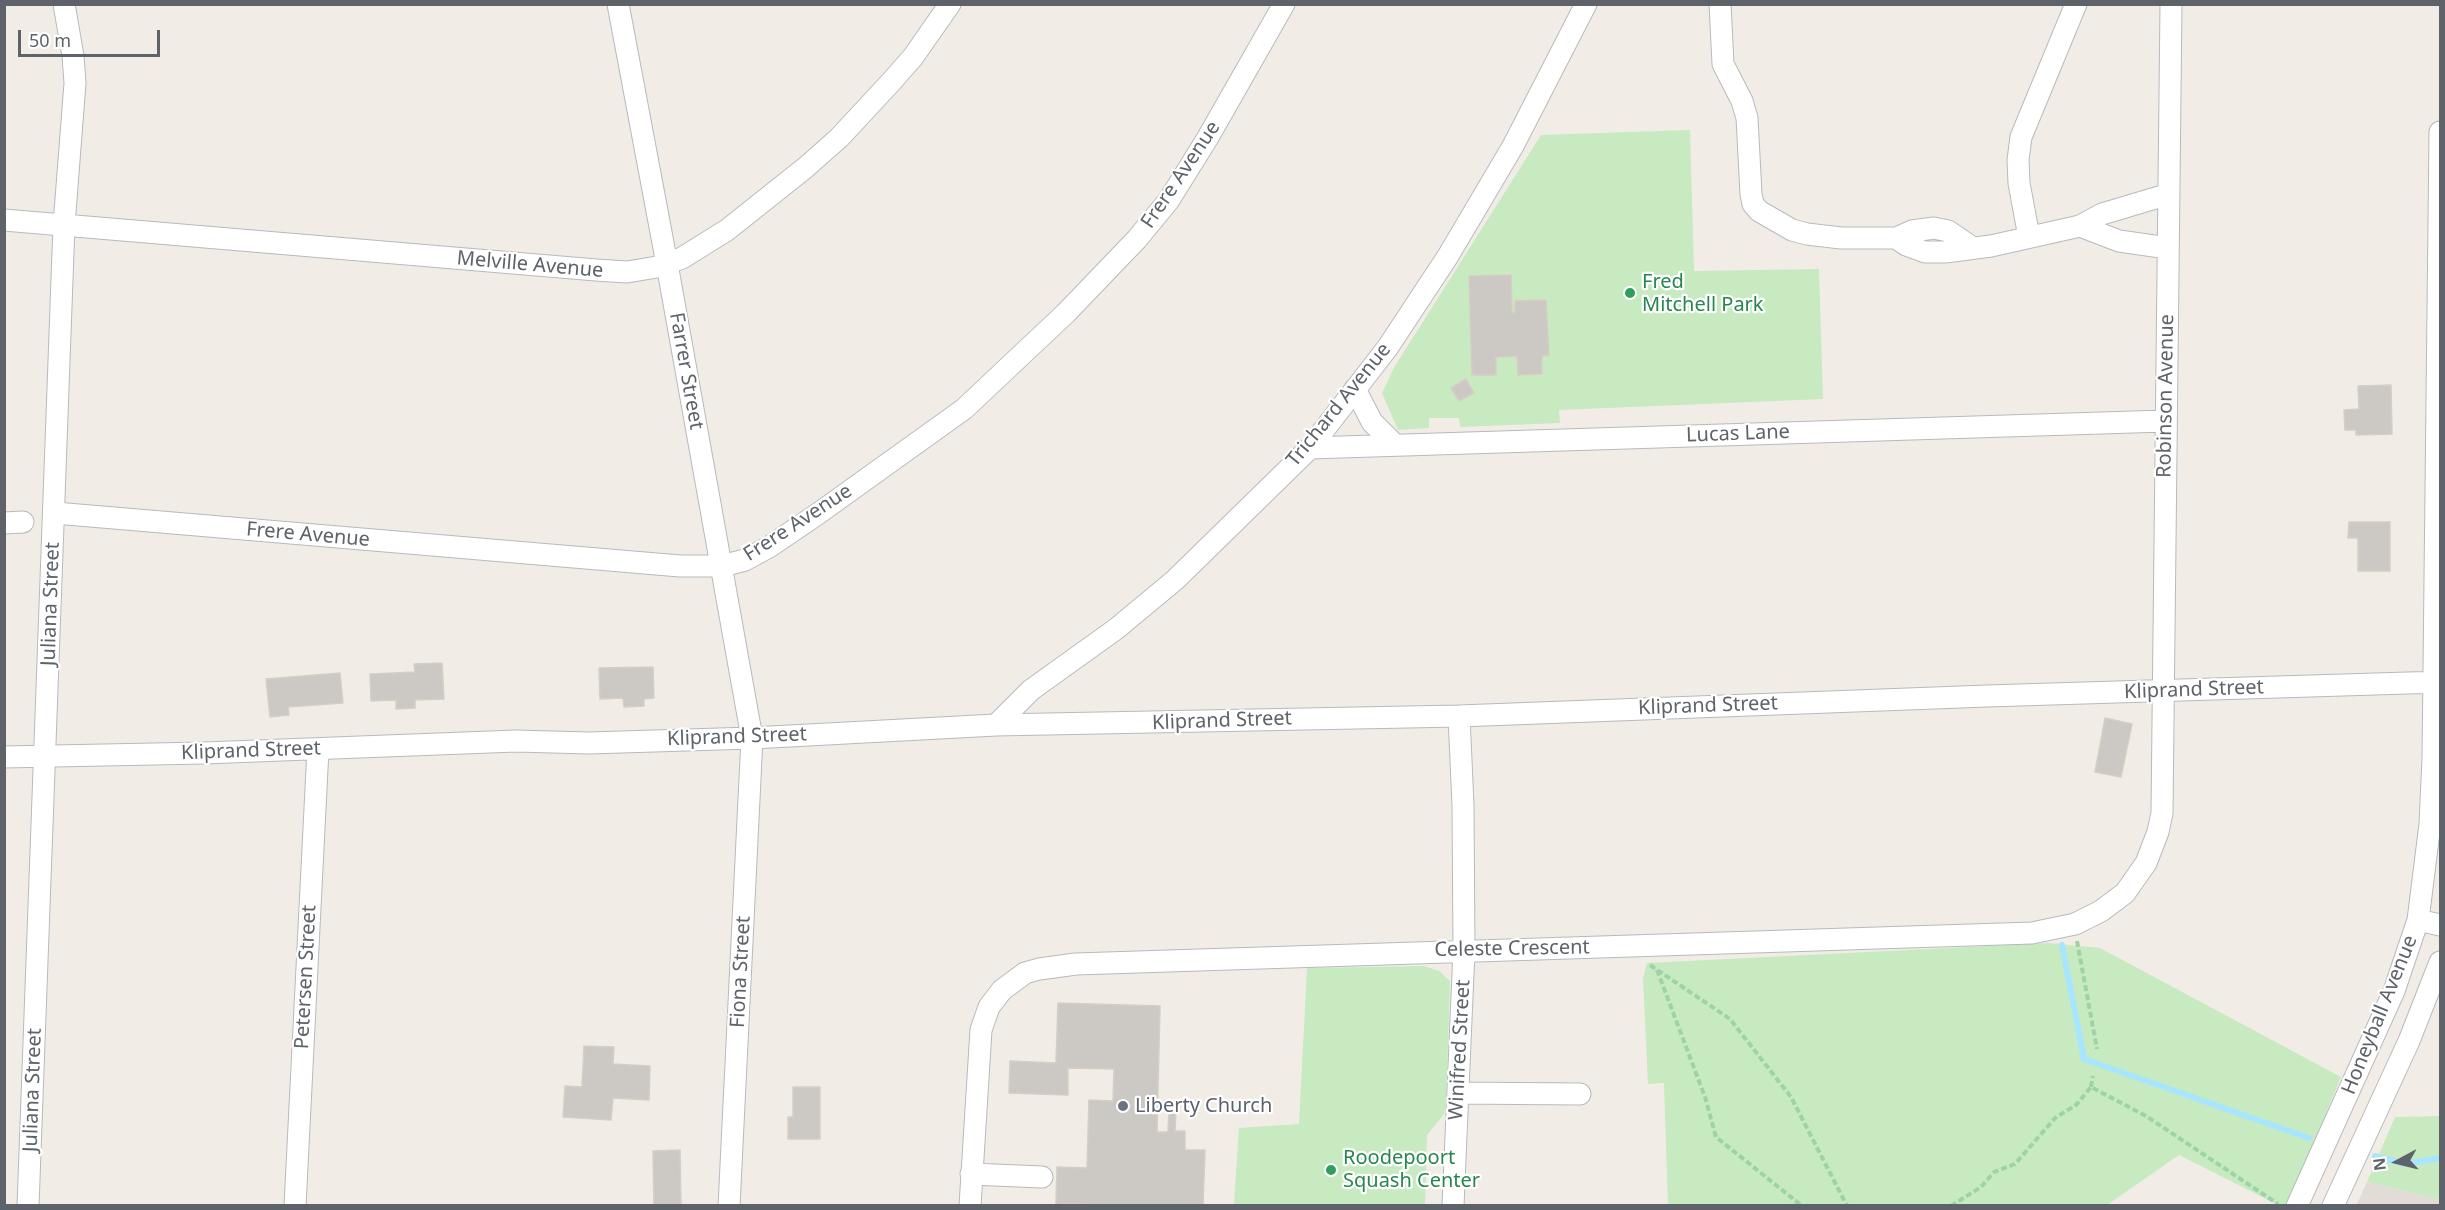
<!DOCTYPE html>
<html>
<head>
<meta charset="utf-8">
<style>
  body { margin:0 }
  #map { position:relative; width:2445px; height:1210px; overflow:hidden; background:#f1ede6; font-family:"Noto Sans",sans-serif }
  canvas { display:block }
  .frame { position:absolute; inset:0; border:6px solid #5d6368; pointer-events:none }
  .north { position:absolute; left:2367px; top:1132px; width:60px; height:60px; -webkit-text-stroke:4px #fff; paint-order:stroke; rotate:263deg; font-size:16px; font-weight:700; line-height:24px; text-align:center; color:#5d6368 }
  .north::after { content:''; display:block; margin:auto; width:21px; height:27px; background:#5d6368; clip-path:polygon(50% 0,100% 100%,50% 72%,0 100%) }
  .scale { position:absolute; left:18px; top:30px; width:142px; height:27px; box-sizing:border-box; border:3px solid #5d6368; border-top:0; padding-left:8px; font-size:18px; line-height:21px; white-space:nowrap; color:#5d6368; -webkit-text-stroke:4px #fff; paint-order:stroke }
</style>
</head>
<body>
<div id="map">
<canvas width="2445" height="1210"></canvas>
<div class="frame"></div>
<div class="north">N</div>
<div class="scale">50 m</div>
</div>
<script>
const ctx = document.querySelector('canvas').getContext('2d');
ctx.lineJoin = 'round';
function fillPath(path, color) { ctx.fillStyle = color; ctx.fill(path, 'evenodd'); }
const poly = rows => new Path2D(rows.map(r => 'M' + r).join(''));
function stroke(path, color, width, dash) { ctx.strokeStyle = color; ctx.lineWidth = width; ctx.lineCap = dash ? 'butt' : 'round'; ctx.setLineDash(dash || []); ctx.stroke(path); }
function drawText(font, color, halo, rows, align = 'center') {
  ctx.font = font + ' "Noto Sans",sans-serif'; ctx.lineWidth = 4.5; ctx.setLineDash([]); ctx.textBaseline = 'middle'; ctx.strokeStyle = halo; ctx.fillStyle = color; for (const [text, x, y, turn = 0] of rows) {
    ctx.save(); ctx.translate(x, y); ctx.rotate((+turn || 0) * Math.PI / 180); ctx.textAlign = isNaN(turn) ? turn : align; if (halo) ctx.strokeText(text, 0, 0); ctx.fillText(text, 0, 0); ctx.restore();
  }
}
fillPath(poly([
  [2367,1182,2440,1199,2440,1205,2356,1206]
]), '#e1dcd5');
fillPath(poly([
  [1690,130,1694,271,1819,269,1823,399,1559,410,1560,423,1460,427,1459,418,1429,418,1429,428,1398,430,1382,393,1395,366,1541,135],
  [2049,943,2100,948,2341,1077,2288,1205,2278,1205,2179,1155,2107,1205,1668,1205,1664,1083,1648,1084,1643,978,1647,963],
  [1424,966,1439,971,1450,981,1446,1103,1444,1114,1427,1135,1425,1205,1234,1205,1239,1128,1299,1124,1307,968],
  [2440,1116,2440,1199,2367,1182,2395,1117]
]), '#c7eac1');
stroke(poly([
  [2062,945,2084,1059,2309,1138],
  [2375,1156,2405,1164,2440,1158]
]), '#a8e5ff', 6);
const building = poly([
  [1511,275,1512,313,1515,312,1515,301,1546,300,1549,355,1542,356,1542,374,1518,375,1517,356,1496,357,1496,375,1472,375,1469,276,1511,275],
  [1466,379,1474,393,1459,401,1451,388,1466,379],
  [2391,385,2392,434,2356,435,2356,430,2345,430,2344,410,2359,409,2358,386,2391,385],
  [2349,522,2390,522,2390,571,2358,571,2358,538,2348,538,2349,522],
  [442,663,444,699,415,700,415,708,396,709,396,700,371,701,370,674,415,672,414,664,442,663],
  [653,667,654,698,644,699,644,706,624,707,623,698,600,699,599,668,653,667],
  [340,673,343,703,288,707,289,715,270,717,266,679,340,673],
  [2105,718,2132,724,2121,777,2095,772,2105,718],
  [1058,1003,1160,1006,1157,1132,1168,1132,1169,1110,1176,1110,1175,1131,1185,1131,1185,1150,1205,1150,1203,1206,1056,1204,1057,1167,1087,1168,1089,1100,1113,1101,1114,1069,1068,1068,1068,1095,1009,1093,1010,1061,1056,1063,1058,1003],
  [584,1046,614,1047,613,1064,650,1066,649,1100,613,1098,611,1120,563,1117,565,1086,582,1087,584,1046],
  [793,1087,820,1087,820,1139,788,1139,788,1117,793,1117,793,1087],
  [680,1150,681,1206,654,1206,653,1151,680,1150]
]);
fillPath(building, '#ccc8c3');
stroke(building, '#d6cec4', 1.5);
const minor = poly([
  [618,4,667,264,752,738,729,1206],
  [1720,4,1723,64,1742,101,1747,118,1751,194,1753,204,1759,211,1792,230,1807,234,1841,238,1896,238,1912,231,1934,228,1948,231,1973,248],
  [4,220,596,270,627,272,657,267,682,258,727,230,805,168,839,138,891,82,913,57,950,4],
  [2080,226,2119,241,2168,248],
  [2029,237,2019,183,2018,160,2021,137,2076,4],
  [1896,238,1906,245,1925,252,1945,252,1991,246,2080,226,2102,214,2169,194],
  [1355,389,1372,422,1395,445],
  [1310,448,2165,421],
  [55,513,680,566,722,566,745,560,769,547,819,513,964,409,1066,313,1137,239,1169,200,1207,139,1284,4],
  [4,523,23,522],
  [996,725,1031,690,1116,629,1175,580,1310,448,1388,347,1448,256,1513,146,1586,4],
  [4,757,204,753,516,741,589,743,752,738,996,725,1459,716,1987,696,2440,682],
  [2418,920,2440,925],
  [1458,1093,1580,1094],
  [971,1174,1042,1177],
  [28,1206,64,225,75,83,73,56,64,4],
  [295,1206,318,749],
  [970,1206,981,1030,989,1007,1002,990,1025,973,1039,969,1076,964,2032,933,2075,924,2101,911,2125,893,2146,863,2158,832,2162,813,2171,4],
  [1453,1206,1464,950,1463,805,1459,716],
  [2297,1206,2394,991,2418,920,2430,824,2433,758,2440,132],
  [2333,1206,2409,1041,2440,962]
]);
stroke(minor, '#b6babe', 23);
stroke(poly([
  [2077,941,2097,1049],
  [1650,965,1730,1019,1791,1097,1847,1206],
  [1657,970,1705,1097,1716,1137,1802,1206],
  [2091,1087,2093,1076],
  [1951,1206,1981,1187,1994,1172,2015,1164,2055,1118,2076,1105,2091,1087,2146,1116,2278,1204]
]), '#9dd3a5', 4, [6, 3]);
stroke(minor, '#fff', 21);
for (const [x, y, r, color] of [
  [1630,293,6,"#2e9e5b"],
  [1123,1106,6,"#6b7280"],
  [1331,1170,6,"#2e9e5b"]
]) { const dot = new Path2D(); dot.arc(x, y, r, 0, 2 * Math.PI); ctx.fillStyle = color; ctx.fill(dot); stroke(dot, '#fff', 2); }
drawText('20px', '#5d6368', '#fff', [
  ["Frere Avenue",1181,175,-56],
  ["Melville Avenue",530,265,5],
  ["Farrer Street",686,371,80],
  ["Robinson Avenue",2166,396,-89],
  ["Trichard Avenue",1339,405,-51],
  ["Lucas Lane",1738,434,-2],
  ["Frere Avenue",798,523,-33],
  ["Frere Avenue",308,535,5],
  ["Juliana Street",51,604,-88],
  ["Kliprand Street",2194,690,-2],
  ["Kliprand Street",1708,706,-2],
  ["Kliprand Street",1222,721,-2],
  ["Kliprand Street",737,737,-2],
  ["Kliprand Street",251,751,-2],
  ["Celeste Crescent",1512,949,-1],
  ["Fiona Street",741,972,-87],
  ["Petersen Street",306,977,-87],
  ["Honeyball Avenue",2380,1015,-68],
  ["Winifred Street",1460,1050,-87],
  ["Juliana Street",33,1090,-88]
]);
drawText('20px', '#27864d', '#fff', [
  ["Fred",1642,282],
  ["Mitchell Park",1642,305],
  ["Roodepoort",1343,1158],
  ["Squash Center",1343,1181]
], 'left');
drawText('20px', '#5b616d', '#fff', [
  ["Liberty Church",1135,1106]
], 'left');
</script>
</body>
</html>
